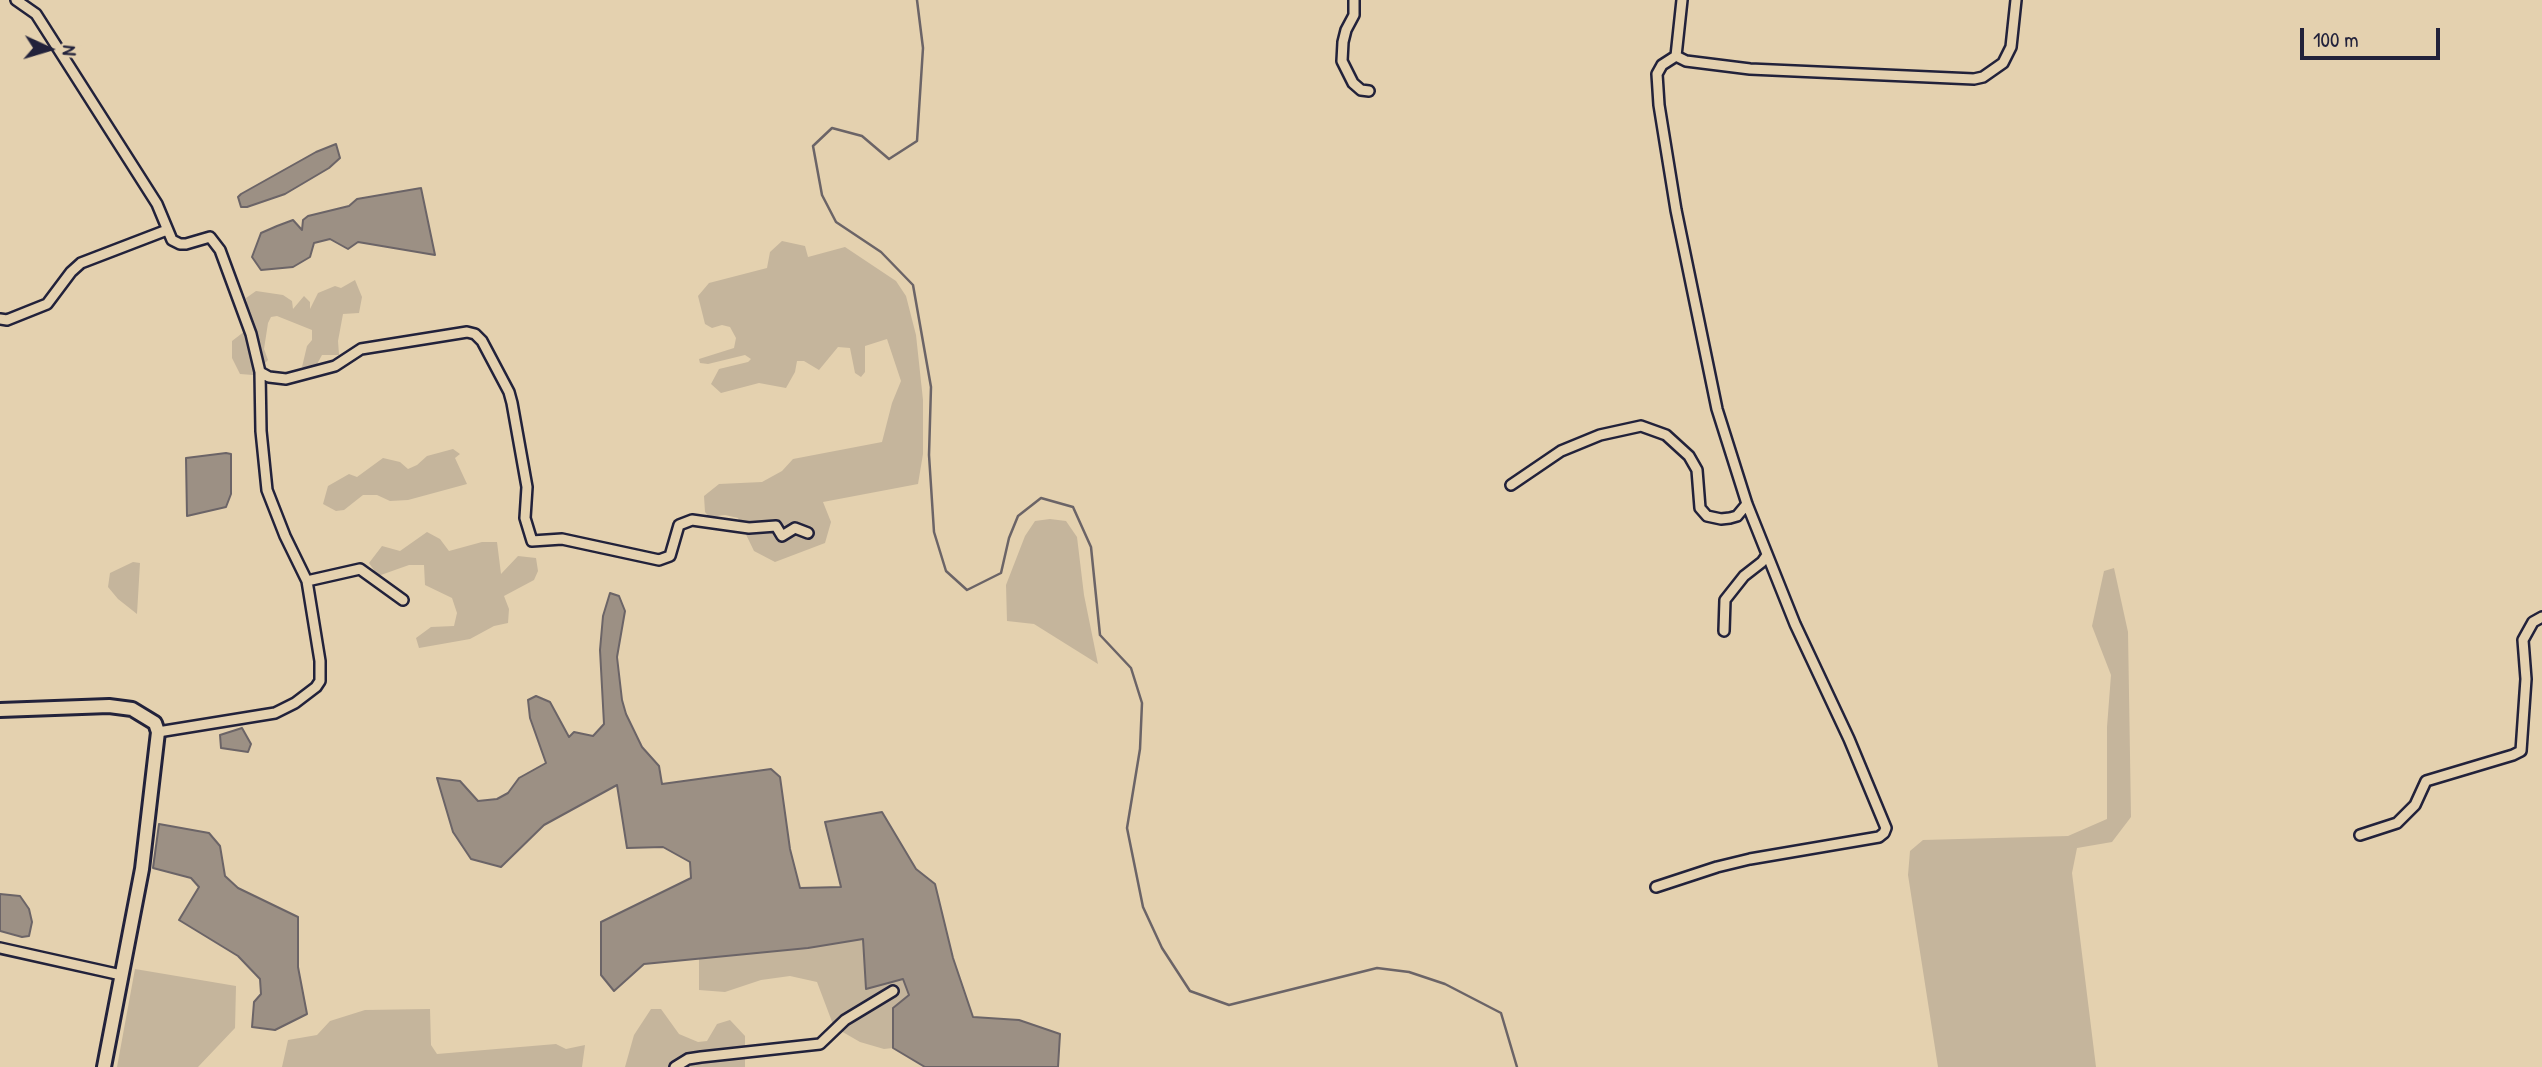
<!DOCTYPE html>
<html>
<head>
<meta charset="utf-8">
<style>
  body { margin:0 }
  #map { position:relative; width:2542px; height:1067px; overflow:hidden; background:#e4d1af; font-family:"Patrick Hand",sans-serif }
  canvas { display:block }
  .north { position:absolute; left:14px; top:14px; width:70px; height:70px; -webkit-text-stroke:5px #e4d1af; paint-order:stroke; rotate:94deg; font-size:19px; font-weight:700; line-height:28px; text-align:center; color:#22223b }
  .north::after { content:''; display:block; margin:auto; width:24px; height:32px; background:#22223b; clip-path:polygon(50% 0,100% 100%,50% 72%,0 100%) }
  .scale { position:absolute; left:2300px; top:28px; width:140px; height:32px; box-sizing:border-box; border:4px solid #22223b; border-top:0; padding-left:9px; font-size:21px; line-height:24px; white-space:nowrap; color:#22223b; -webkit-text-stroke:5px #e4d1af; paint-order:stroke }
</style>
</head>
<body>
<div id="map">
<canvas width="2542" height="1067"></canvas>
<div class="north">N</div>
<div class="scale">100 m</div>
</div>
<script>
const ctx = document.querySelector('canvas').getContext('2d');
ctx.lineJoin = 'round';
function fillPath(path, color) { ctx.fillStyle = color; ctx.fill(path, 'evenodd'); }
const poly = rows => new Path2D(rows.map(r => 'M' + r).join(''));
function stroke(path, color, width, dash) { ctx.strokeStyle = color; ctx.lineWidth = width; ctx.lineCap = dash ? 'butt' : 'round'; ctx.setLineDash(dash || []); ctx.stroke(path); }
fillPath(poly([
  [782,241,805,246,808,257,845,247,896,281,906,296,916,335,923,400,923,454,918,484,823,502,831,522,825,543,775,562,754,551,738,518,725,515,709,517,705,512,704,496,719,484,762,482,782,471,793,459,882,442,892,403,901,381,887,339,865,346,865,372,861,377,855,373,850,348,838,347,819,370,804,361,797,361,795,372,786,388,759,383,721,393,711,384,719,369,748,362,751,359,745,355,708,364,700,363,699,359,734,348,736,338,730,327,722,325,712,328,705,324,698,296,709,283,767,268,770,252],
  [355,280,362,297,359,313,343,314,338,341,339,355,322,355,316,366,302,367,307,346,312,340,312,330,277,316,271,317,268,323,264,349,268,360,253,375,240,374,232,358,232,341,245,331,249,315,246,298,256,291,283,295,292,301,293,309,304,296,310,302,310,309,318,293,335,286,341,288],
  [453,449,460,454,455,458,467,484,408,500,390,501,377,495,363,495,344,510,336,511,323,504,328,486,349,474,357,477,383,458,400,462,408,469,417,465,427,456],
  [1050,519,1066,521,1077,537,1084,595,1098,664,1034,624,1007,621,1006,585,1025,536,1035,521],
  [427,532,440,539,449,551,482,542,497,542,501,574,518,556,536,558,538,571,534,580,504,596,509,609,508,623,494,626,470,639,419,648,416,638,431,627,454,626,457,613,452,598,425,585,424,565,409,565,378,576,369,563,382,546,400,551],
  [133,562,140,563,137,614,118,599,108,587,110,573],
  [2114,568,2128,632,2131,817,2112,842,2077,848,2072,873,2096,1067,1938,1067,1908,875,1910,851,1923,840,2068,836,2107,819,2107,727,2111,675,2092,626,2104,571],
  [863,939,903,979,910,995,893,1008,893,1048,884,1049,860,1042,834,1027,817,982,790,976,761,980,725,992,699,990,699,959,808,948],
  [135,969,236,986,235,1028,198,1067,117,1067],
  [430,1009,431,1045,437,1054,556,1044,566,1049,585,1045,582,1067,282,1067,288,1040,317,1035,330,1021,365,1010],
  [651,1009,661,1009,679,1034,698,1042,707,1041,717,1024,730,1020,745,1036,745,1067,625,1067,634,1035]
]), '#c5b59c');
const water = poly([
  [336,144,340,158,329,168,285,194,247,207,241,207,238,197,241,194,316,152,336,144],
  [421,188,435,255,358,242,348,249,330,239,314,243,310,257,293,267,261,270,252,257,261,233,277,226,293,220,302,230,303,220,308,216,349,206,357,199,421,188],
  [226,453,231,454,231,494,226,507,187,516,186,458,226,453],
  [610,593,619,596,625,611,617,657,622,700,626,714,642,747,659,766,662,784,771,769,780,777,790,849,800,888,841,887,825,822,882,812,916,869,935,884,953,958,973,1017,1019,1020,1060,1034,1058,1067,925,1067,893,1048,893,1008,909,995,903,979,866,989,863,939,808,948,644,964,614,991,601,975,601,922,691,878,690,862,663,847,627,848,617,785,544,825,501,867,471,859,453,832,437,778,460,781,478,801,497,799,508,793,519,778,546,763,530,718,528,700,536,696,550,702,569,737,574,732,593,736,604,724,600,650,603,616,610,593],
  [242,728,251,744,248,752,221,748,220,735,242,728],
  [159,824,209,833,220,846,225,876,238,888,298,917,298,967,307,1014,275,1030,252,1027,254,1002,261,994,260,979,238,956,179,920,199,887,191,878,153,868,159,824],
  [0,894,20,896,29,909,32,922,29,936,22,937,0,931,0,894]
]);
fillPath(water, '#9c9084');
stroke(water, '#6b6467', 2);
stroke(poly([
  [917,0,923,48,917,141,889,159,862,136,832,128,813,146,822,195,836,222,881,252,913,285,931,387,929,455,934,532,946,571,967,590,1001,573,1009,538,1018,516,1041,498,1073,507,1091,547,1100,635,1131,668,1142,703,1140,749,1127,828,1143,907,1162,948,1190,991,1229,1005,1377,968,1409,972,1445,984,1501,1013,1517,1067]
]), '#6b6467', 2.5);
const street = poly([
  [16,0,36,14,157,204,172,240,180,244,186,244,210,237,220,250,251,334,260,372,261,431,267,490,285,536,307,581,320,661,320,681,316,687,295,703,275,713,158,732],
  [1354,0,1354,15,1346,30,1343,42,1342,61,1353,83,1361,90,1369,91],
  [1676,56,1686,61,1750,69,1974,79,1983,77,2003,63,2011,47,2016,0],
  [0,319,7,320,47,304,71,272,81,263,167,230],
  [260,372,269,377,286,379,335,366,361,349,467,332,475,334,482,341,509,392,512,403,527,487,525,518,532,541,562,539,659,560,670,556,679,525,692,520,749,528,776,526,782,536,795,528,808,533],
  [1511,485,1561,451,1600,435,1641,426,1666,435,1689,456,1697,470,1700,508,1707,516,1721,519,1730,518,1737,516,1747,504],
  [307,581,360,569,403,600],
  [1724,631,1725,600,1744,576,1762,562,1767,555],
  [2360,835,2397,823,2415,805,2426,781,2513,755,2521,751,2526,679,2523,640,2533,622,2542,617],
  [1656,887,1717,867,1750,859,1879,837,1884,833,1886,828,1849,739,1795,624,1747,504,1717,409,1676,210,1659,105,1657,74,1662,65,1676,56,1682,0],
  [0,948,121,975],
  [675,1067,688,1059,701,1057,820,1044,845,1020,893,991]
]);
const secondary = poly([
  [0,710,109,706,132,709,155,723,158,732,142,869,104,1067]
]);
stroke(street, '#22223b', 14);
stroke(secondary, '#22223b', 18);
stroke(street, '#e4d1af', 9);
stroke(secondary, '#e4d1af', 12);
</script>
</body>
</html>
